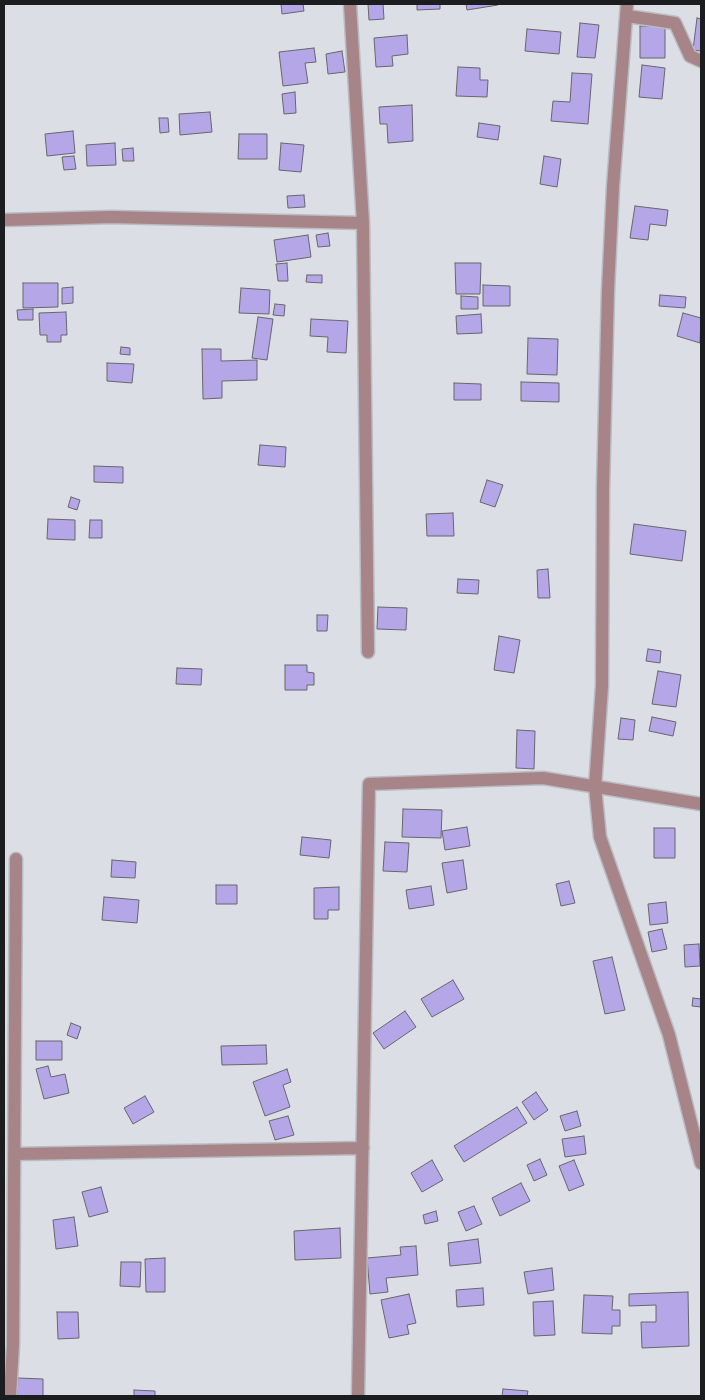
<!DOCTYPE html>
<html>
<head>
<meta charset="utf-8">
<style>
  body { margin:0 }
  #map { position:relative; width:705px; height:1400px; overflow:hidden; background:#dbdfe5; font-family:Montserrat,sans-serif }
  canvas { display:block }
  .frame { position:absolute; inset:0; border:5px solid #1c1d1f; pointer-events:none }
</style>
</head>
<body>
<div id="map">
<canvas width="705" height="1400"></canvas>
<div class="frame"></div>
</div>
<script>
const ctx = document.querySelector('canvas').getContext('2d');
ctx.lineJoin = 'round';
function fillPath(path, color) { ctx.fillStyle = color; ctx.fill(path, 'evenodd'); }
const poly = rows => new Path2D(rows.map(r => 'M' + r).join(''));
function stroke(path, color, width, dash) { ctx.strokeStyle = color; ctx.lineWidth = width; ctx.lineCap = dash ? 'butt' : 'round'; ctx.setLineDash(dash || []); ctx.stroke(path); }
const building = poly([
  [281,4,303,4,304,11,282,14,281,4],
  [368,4,383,4,384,19,369,20,368,4],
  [417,4,440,4,440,9,417,10,417,4],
  [466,4,498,4,498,5,467,10,466,4],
  [697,18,701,19,701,51,693,50,697,18],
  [580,23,599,25,595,58,577,57,580,23],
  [640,26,665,26,665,58,640,58,640,26],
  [527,29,561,32,559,54,525,51,527,29],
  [407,35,408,54,392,56,393,66,376,67,374,38,407,35],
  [314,48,316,62,305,63,308,83,283,86,279,52,314,48],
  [342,51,345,72,328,74,326,54,342,51],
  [642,65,665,68,662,99,639,97,642,65],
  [458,67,480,68,480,80,488,80,487,97,456,96,458,67],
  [572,73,592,74,588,124,551,121,553,101,570,102,572,73],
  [295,92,296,113,284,114,282,94,295,92],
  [412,105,413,141,388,143,387,124,380,124,379,107,412,105],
  [210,112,212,132,180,135,179,114,210,112],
  [159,118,168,118,169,132,160,133,159,118],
  [479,123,500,126,498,140,477,137,479,123],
  [73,131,75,153,47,156,45,134,73,131],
  [239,134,267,134,267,159,238,159,239,134],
  [115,143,116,165,87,166,86,145,115,143],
  [281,143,304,145,301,172,279,170,281,143],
  [133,148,134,161,123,161,122,149,133,148],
  [74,156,76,169,64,170,62,157,74,156],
  [544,156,561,159,557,187,540,184,544,156],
  [304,195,305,207,288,208,287,196,304,195],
  [635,206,668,210,666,226,650,224,648,240,630,238,635,206],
  [328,233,330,246,318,247,316,235,328,233],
  [308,235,311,257,277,262,274,240,308,235],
  [287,263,288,281,278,281,276,264,287,263],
  [455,263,481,263,480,294,456,294,455,263],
  [307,275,322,275,322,283,306,282,307,275],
  [23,283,58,283,58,307,23,308,23,283],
  [483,285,510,286,510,306,483,306,483,285],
  [73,287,73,303,62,304,62,288,73,287],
  [241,288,270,290,269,314,239,313,241,288],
  [660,295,686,297,685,308,659,306,660,295],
  [461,296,478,297,478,309,461,309,461,296],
  [275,304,285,305,284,316,273,315,275,304],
  [33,309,33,320,18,320,17,310,33,309],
  [66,312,67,335,61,335,61,342,47,342,47,335,40,335,39,313,66,312],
  [683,313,701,318,700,343,677,336,683,313],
  [481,314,482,333,457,334,456,316,481,314],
  [258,317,273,319,267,360,252,358,258,317],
  [311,319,348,321,346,353,327,352,328,337,310,336,311,319],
  [528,338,558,339,557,375,527,374,528,338],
  [121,347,130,348,130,355,120,354,121,347],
  [202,349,221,349,221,361,257,360,257,380,222,381,222,398,203,399,202,349],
  [107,363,134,364,132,383,107,381,107,363],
  [521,382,559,383,559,402,521,401,521,382],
  [454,383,481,384,481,400,454,400,454,383],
  [260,445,286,447,285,467,258,465,260,445],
  [94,466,123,467,123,483,94,482,94,466],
  [487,480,503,485,495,507,480,502,487,480],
  [71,497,80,500,77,510,68,507,71,497],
  [453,513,454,536,427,536,426,514,453,513],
  [48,519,75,520,75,540,47,539,48,519],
  [90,520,102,520,102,538,89,538,90,520],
  [634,524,686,531,682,561,630,554,634,524],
  [548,569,550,598,538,598,537,570,548,569],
  [458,579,479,580,478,594,457,593,458,579],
  [378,607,407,608,406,630,377,629,378,607],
  [317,615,328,615,327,631,317,631,317,615],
  [499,636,520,640,514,673,494,670,499,636],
  [648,649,661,651,660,663,646,661,648,649],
  [285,665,307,665,307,672,314,673,314,685,307,685,307,690,285,690,285,665],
  [177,668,202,669,201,685,176,684,177,668],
  [658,671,681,675,676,707,652,704,658,671],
  [652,717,676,722,673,736,649,731,652,717],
  [621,718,635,720,633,740,618,739,621,718],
  [517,730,535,731,534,769,516,768,517,730],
  [403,809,442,810,441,838,402,837,403,809],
  [467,827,470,846,445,850,442,831,467,827],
  [654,828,675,828,675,858,654,858,654,828],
  [302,837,331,840,329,858,300,855,302,837],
  [385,842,409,843,407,872,383,871,385,842],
  [112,860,136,862,135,878,111,877,112,860],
  [463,860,467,889,447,893,442,863,463,860],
  [569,881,575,903,561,906,556,884,569,881],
  [216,885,237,885,237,904,216,904,216,885],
  [431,886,434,905,409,909,406,890,431,886],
  [339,887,339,910,328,910,328,919,314,919,314,888,339,887],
  [104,897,139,900,137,923,102,920,104,897],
  [666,902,668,923,650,925,648,904,666,902],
  [662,929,667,949,652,952,648,932,662,929],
  [699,944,700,966,685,967,684,945,699,944],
  [612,957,625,1010,605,1014,593,961,612,957],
  [453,980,464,999,432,1017,421,999,453,980],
  [693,998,701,999,701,1007,692,1006,693,998],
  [405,1011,416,1027,384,1049,373,1033,405,1011],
  [71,1023,81,1027,77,1039,67,1035,71,1023],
  [36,1041,62,1041,62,1060,36,1060,36,1041],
  [266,1045,267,1064,222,1065,221,1046,266,1045],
  [48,1066,51,1077,65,1074,69,1093,44,1099,36,1069,48,1066],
  [287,1069,291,1082,283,1085,290,1107,265,1116,253,1082,287,1069],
  [536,1092,548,1110,534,1120,522,1102,536,1092],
  [145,1096,154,1112,133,1124,124,1108,145,1096],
  [517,1107,527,1123,464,1162,454,1146,517,1107],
  [577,1111,581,1126,565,1131,560,1116,577,1111],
  [288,1116,294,1135,275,1140,269,1121,288,1116],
  [584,1136,586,1154,565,1157,562,1139,584,1136],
  [540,1159,547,1175,534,1181,527,1165,540,1159],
  [432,1160,443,1180,422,1192,411,1173,432,1160],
  [574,1160,584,1185,569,1191,559,1166,574,1160],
  [521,1183,530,1201,500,1216,492,1198,521,1183],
  [101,1187,108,1212,89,1217,82,1192,101,1187],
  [474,1206,482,1224,466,1231,458,1212,474,1206],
  [436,1211,438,1221,425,1224,423,1215,436,1211],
  [74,1217,78,1246,56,1249,53,1220,74,1217],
  [340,1228,341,1258,295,1260,294,1231,340,1228],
  [478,1239,481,1263,450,1266,448,1243,478,1239],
  [416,1246,418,1275,386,1278,388,1292,370,1294,367,1258,401,1255,400,1247,416,1246],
  [165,1258,165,1292,146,1292,145,1259,165,1258],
  [121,1262,141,1262,140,1287,120,1286,121,1262],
  [552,1268,554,1290,528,1294,524,1272,552,1268],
  [483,1288,484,1305,457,1307,456,1290,483,1288],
  [688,1292,689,1346,642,1348,641,1322,656,1322,656,1305,629,1306,629,1294,688,1292],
  [409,1294,416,1323,407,1325,409,1334,389,1338,381,1300,409,1294],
  [584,1295,613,1296,612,1310,620,1310,620,1326,612,1326,612,1334,582,1333,584,1295],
  [553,1301,555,1335,534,1336,533,1302,553,1301],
  [57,1312,78,1312,79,1338,58,1339,57,1312],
  [18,1378,43,1379,43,1396,17,1396,18,1378],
  [503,1389,528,1391,527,1396,502,1396,503,1389],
  [134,1390,155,1391,155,1396,134,1396,134,1390]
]);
fillPath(building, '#b5a6e8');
stroke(building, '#67666c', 1);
const minor = poly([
  [350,4,363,223,368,652],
  [627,4,613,187,608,290,603,488,602,686,595,787,600,837,669,1035,701,1163],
  [627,16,675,23,690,56,701,61],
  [4,220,111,217,363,223],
  [14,1154,363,1148],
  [10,1396,13,1345,16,859],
  [358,1396,369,784,543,778,701,804]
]);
stroke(minor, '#b9bcc1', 15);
stroke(minor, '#a78487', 12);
</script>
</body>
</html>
